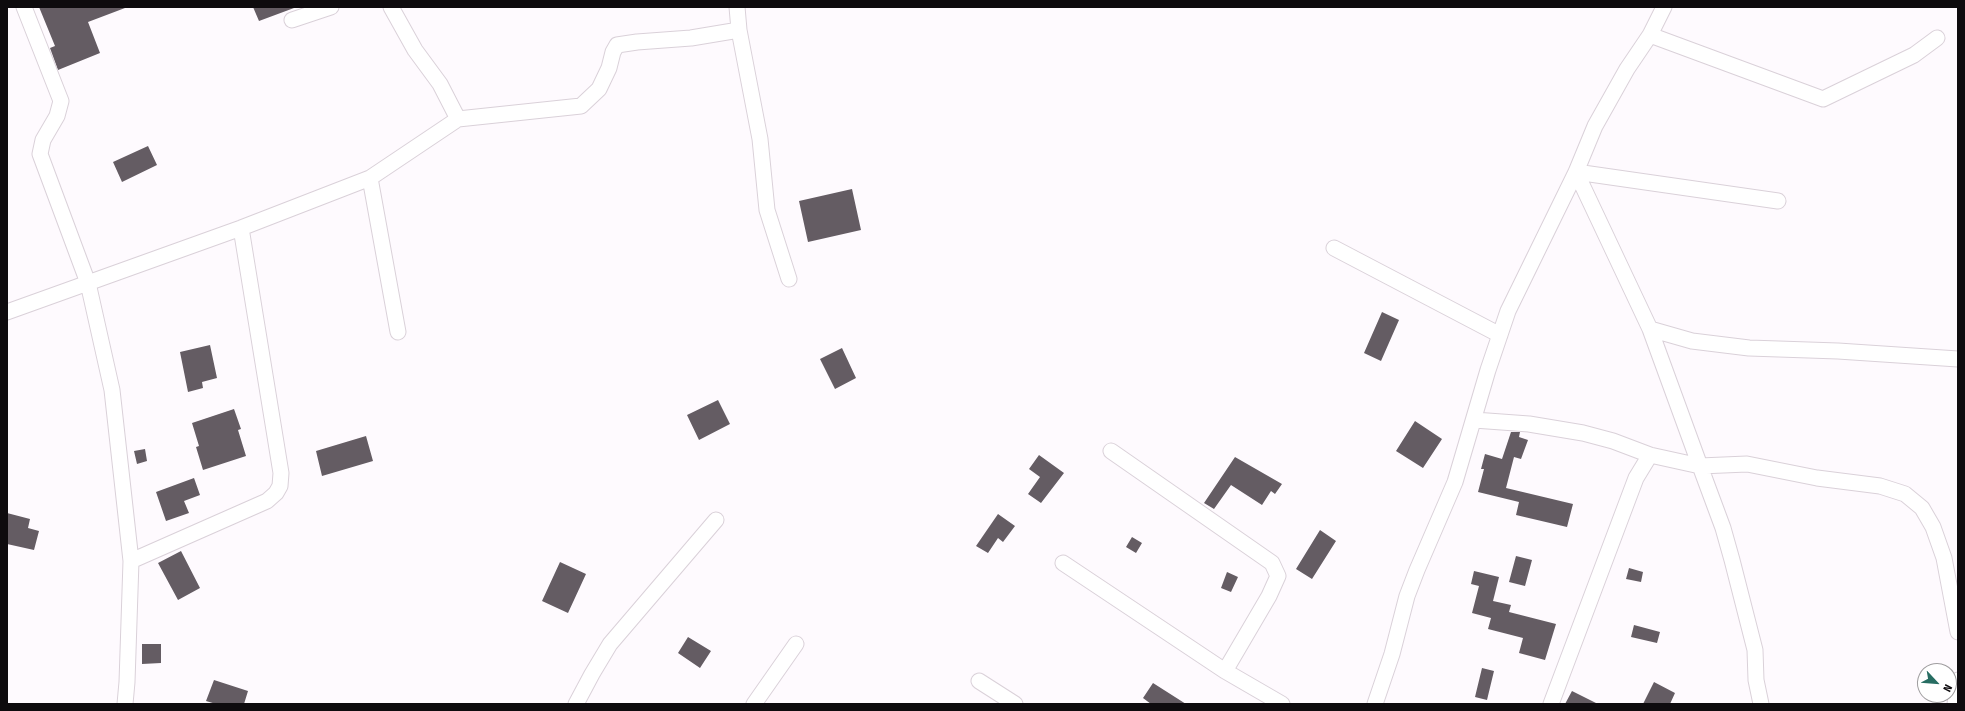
<!DOCTYPE html>
<html>
<head>
<meta charset="utf-8">
<style>
  body { margin:0 }
  #map { position:relative; width:1965px; height:711px; overflow:hidden; background:#fefafe; font-family:"Fira Sans Condensed",sans-serif }
  canvas { display:block }
  .frame { position:absolute; inset:0; border:8px solid #0e0b0e; pointer-events:none }
  .north { position:absolute; left:1917px; top:663px; width:40px; height:40px; box-sizing:border-box; background:#fff; border:1px solid #9f9d9f; border-radius:50%; rotate:116deg; font-size:11px; font-weight:700; line-height:16px; text-align:center; color:#0e0b0e }
  .north::after { content:''; display:block; margin:auto; width:14px; height:18px; background:#276d62; clip-path:polygon(50% 0,100% 100%,50% 72%,0 100%) }
</style>
</head>
<body>
<div id="map">
<canvas width="1965" height="711"></canvas>
<div class="frame"></div>
<div class="north">N</div>
</div>
<script>
const ctx = document.querySelector('canvas').getContext('2d');
ctx.lineJoin = 'round';
function fillPath(path, color) { ctx.fillStyle = color; ctx.fill(path, 'evenodd'); }
const poly = rows => new Path2D(rows.map(r => 'M' + r).join(''));
function stroke(path, color, width, dash) { ctx.strokeStyle = color; ctx.lineWidth = width; ctx.lineCap = dash ? 'butt' : 'round'; ctx.setLineDash(dash || []); ctx.stroke(path); }
fillPath(poly([
  [39,7,125,7,125,8,88,22,100,53,58,70,50,48,55,46],
  [253,7,293,7,294,8,259,21],
  [148,146,157,165,122,182,113,162],
  [852,189,861,230,808,242,799,201],
  [1382,312,1399,320,1381,361,1364,353],
  [210,345,217,378,202,382,203,388,188,392,180,352],
  [842,348,856,378,835,389,820,359],
  [718,400,730,424,699,440,687,415],
  [234,409,241,429,238,430,246,456,203,470,196,447,199,446,192,423],
  [1415,421,1442,439,1423,468,1396,451],
  [1511,432,1520,432,1519,437,1528,440,1521,459,1514,457,1506,488,1573,504,1567,527,1516,515,1519,502,1478,492,1484,469,1481,469,1485,454,1502,459],
  [366,436,373,461,322,476,316,451],
  [145,449,147,461,137,464,134,451],
  [1039,455,1064,473,1041,503,1028,494,1040,477,1029,469],
  [1235,457,1282,484,1275,494,1271,491,1262,505,1231,485,1214,509,1204,503],
  [194,478,200,495,184,501,189,513,166,521,156,492],
  [7,513,30,519,28,528,39,531,34,550,7,544],
  [998,514,1015,526,1003,542,998,538,988,553,976,546],
  [1320,530,1336,541,1312,579,1296,569],
  [1132,537,1142,543,1136,553,1126,547],
  [181,551,200,588,178,600,158,563],
  [1516,556,1532,560,1525,586,1509,582],
  [560,562,586,574,568,613,542,601],
  [1629,568,1643,572,1641,582,1626,579],
  [1474,571,1499,577,1493,601,1511,605,1509,612,1556,624,1545,660,1519,653,1523,638,1488,629,1491,618,1472,613,1479,586,1471,584],
  [1227,572,1238,577,1231,592,1221,588],
  [1634,625,1660,632,1657,643,1631,637],
  [688,637,711,651,700,668,678,653],
  [142,644,161,644,161,663,142,664],
  [1482,668,1494,671,1487,700,1475,697],
  [214,680,248,691,244,704,216,704,206,701],
  [1654,682,1675,693,1670,704,1643,704],
  [1153,683,1186,704,1151,704,1143,698],
  [1572,691,1598,704,1565,704]
]), '#645c63');
const minor = poly([
  [24,7,61,101,57,116,43,140,40,154,88,283,112,390,131,561,127,682,125,704],
  [737,7,739,30,760,139,767,210,789,279],
  [292,20,331,7],
  [1650,35,1823,99,1914,55,1937,38],
  [458,119,581,106,599,89,609,68,613,52,617,45,637,42,691,38,739,30],
  [370,178,398,332],
  [1778,201,1576,172,1650,329,1692,341,1749,348,1838,351,1958,359],
  [1334,248,1500,335],
  [7,312,241,228,370,178,458,119,440,84,415,50,391,7],
  [1650,329,1700,466,1747,464,1817,478,1880,486,1905,494,1922,508,1933,527,1944,558,1958,632],
  [1474,420,1529,424,1583,433,1613,441,1650,455,1700,466,1723,528,1732,560,1755,650,1756,680,1761,704],
  [1111,451,1272,563,1278,576,1269,596,1225,671],
  [131,561,267,501,276,493,280,486,281,473,241,228],
  [1063,563,1225,671,1282,704],
  [979,681,1015,704],
  [576,704,592,674,610,644,716,520],
  [754,704,796,644],
  [1375,704,1392,654,1407,596,1417,570,1455,482,1488,370,1508,311,1576,172,1595,126,1627,69,1650,35,1664,7],
  [1551,704,1636,478,1650,455],
  [1955,704,1958,680]
]);
stroke(minor, '#dad1d9', 17);
stroke(minor, '#fff', 15);
</script>
</body>
</html>
